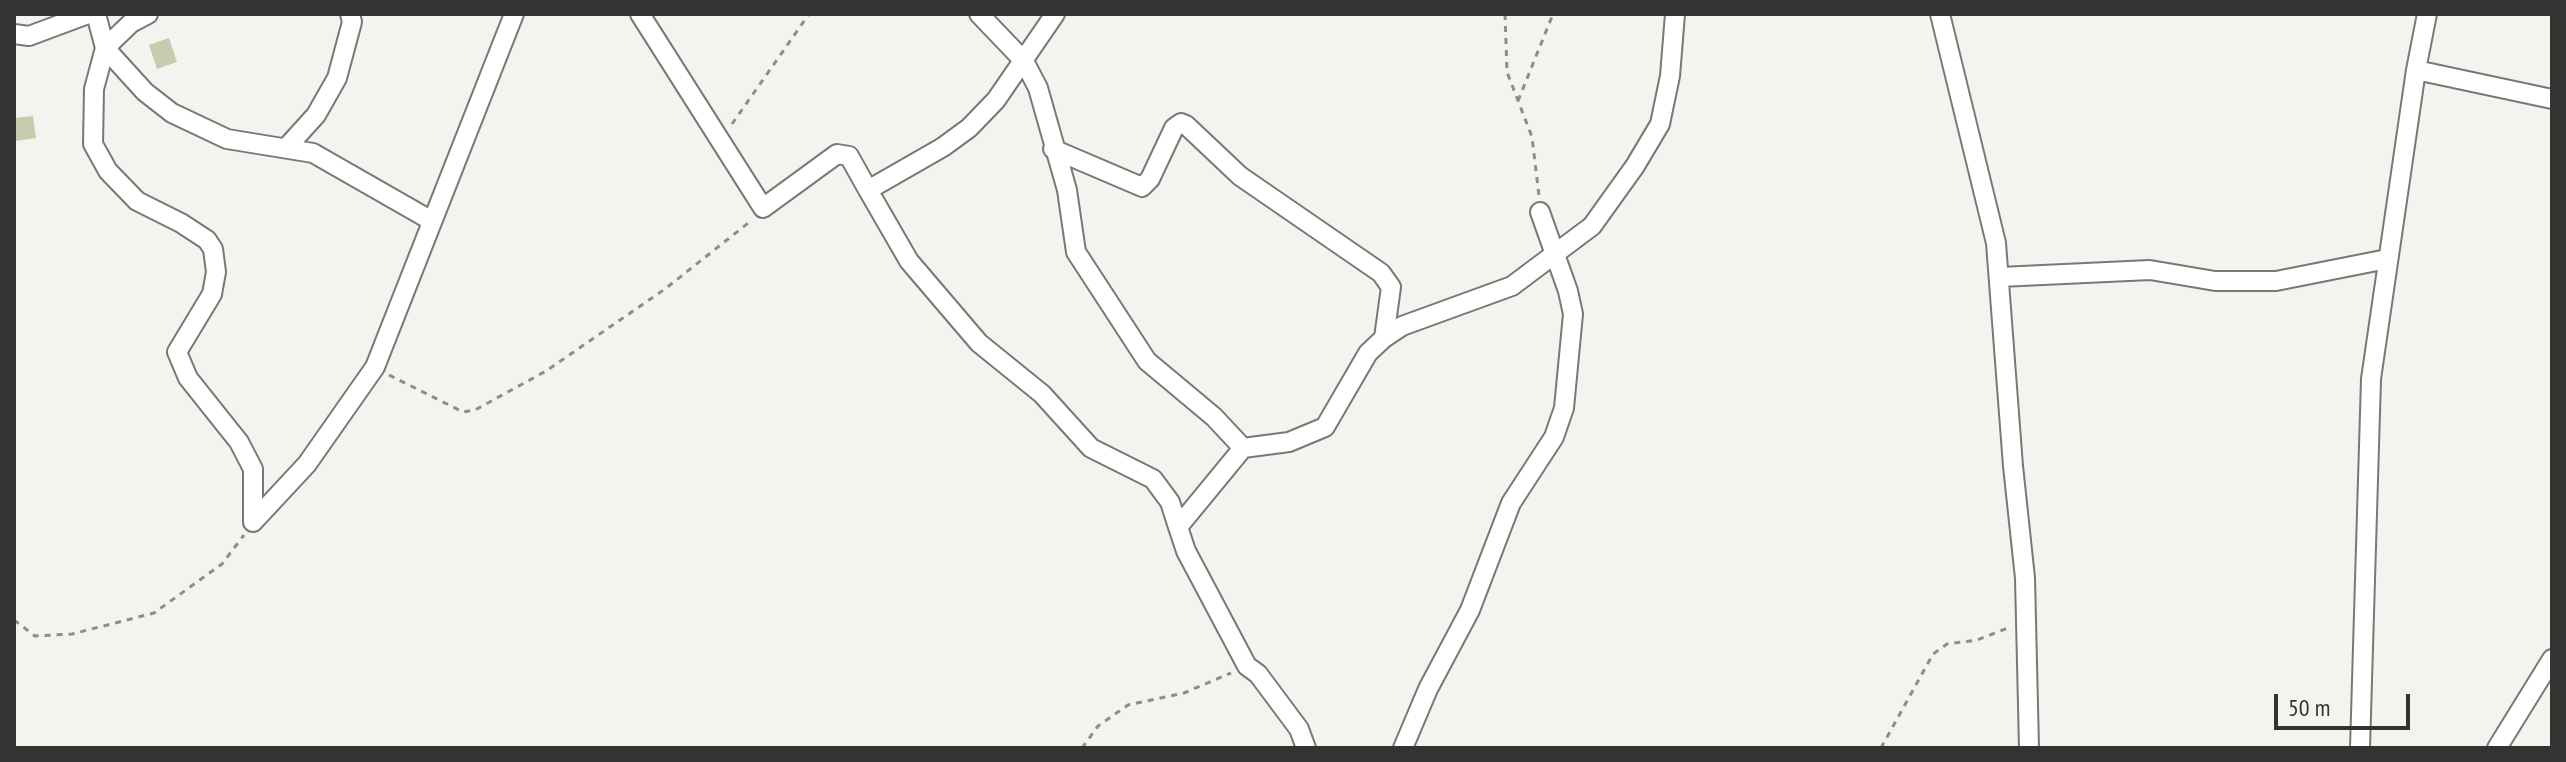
<!DOCTYPE html>
<html>
<head>
<meta charset="utf-8">
<style>
  body { margin:0 }
  #map { position:relative; width:2566px; height:762px; overflow:hidden; background:#f3f4f0; font-family:"PT Sans Narrow",sans-serif }
  canvas { display:block }
  .frame { position:absolute; inset:0; border:16px solid #333432; pointer-events:none }
  .scale { position:absolute; left:2274px; top:694px; width:136px; height:36px; box-sizing:border-box; border:4px solid #333432; border-top:0; padding-left:10px; font-size:24px; line-height:28px; white-space:nowrap; color:#333432; -webkit-text-stroke:6px #f3f4f0; paint-order:stroke }
</style>
</head>
<body>
<div id="map">
<canvas width="2566" height="762"></canvas>
<div class="frame"></div>
<div class="scale">50 m</div>
</div>
<script>
const ctx = document.querySelector('canvas').getContext('2d');
ctx.lineJoin = 'round';
function fillPath(path, color) { ctx.fillStyle = color; ctx.fill(path, 'evenodd'); }
const poly = rows => new Path2D(rows.map(r => 'M' + r).join(''));
function stroke(path, color, width, dash) { ctx.strokeStyle = color; ctx.lineWidth = width; ctx.lineCap = dash ? 'butt' : 'round'; ctx.setLineDash(dash || []); ctx.stroke(path); }
fillPath(poly([
  [169,38,177,62,157,69,149,45],
  [33,116,36,138,16,141,14,118]
]), '#c6ccad');
const street = poly([
  [96,14,105,48,145,92,172,113,227,139,313,153,432,221],
  [148,14,131,23,105,48,94,89,93,144,108,171,137,201,181,223,207,240,213,249,216,272,212,294,177,352,188,378,239,442,253,469,253,522],
  [640,14,763,208,837,154,849,156,868,190,943,147,969,128,996,100,1055,14],
  [979,14,1024,61,1038,88,1067,190,1076,252,1147,361,1214,417,1243,448,1178,527,1186,551,1247,666,1258,674,1299,729,1306,748],
  [1940,14,1996,243,2013,466,2025,578,2029,748],
  [2427,14,2416,70,2552,99],
  [14,34,29,36,88,14],
  [287,147,316,115,337,78,352,22,350,14],
  [1053,149,1142,187,1150,179,1174,128,1181,123,1186,125,1240,176,1381,273,1391,287,1384,338],
  [868,190,909,261,979,343,1042,394,1091,448,1153,479,1170,502,1178,527],
  [2000,277,2150,270,2215,281,2276,281,2387,259],
  [1243,448,1289,442,1325,427,1368,353,1384,338,1402,326,1512,286,1592,226,1635,166,1660,124,1670,76,1675,14],
  [253,522,307,464,375,367,514,14],
  [1403,748,1428,689,1470,610,1511,503,1554,437,1564,408,1573,314,1568,291,1540,212],
  [2360,748,2371,379,2416,70],
  [2497,748,2552,659]
]);
stroke(street, '#787975', 22);
stroke(poly([
  [1505,14,1507,72,1532,137,1539,196],
  [1518,101,1553,14],
  [732,124,809,14],
  [389,375,463,412,475,410,546,371,665,289,752,220],
  [14,620,35,636,72,634,154,613,222,564,244,535],
  [1082,748,1098,726,1128,705,1184,693,1231,673],
  [1881,748,1933,654,1947,644,1977,640,2008,628]
]), '#8d8e8b', 3, [6, 6]);
stroke(street, '#fff', 18);
</script>
</body>
</html>
